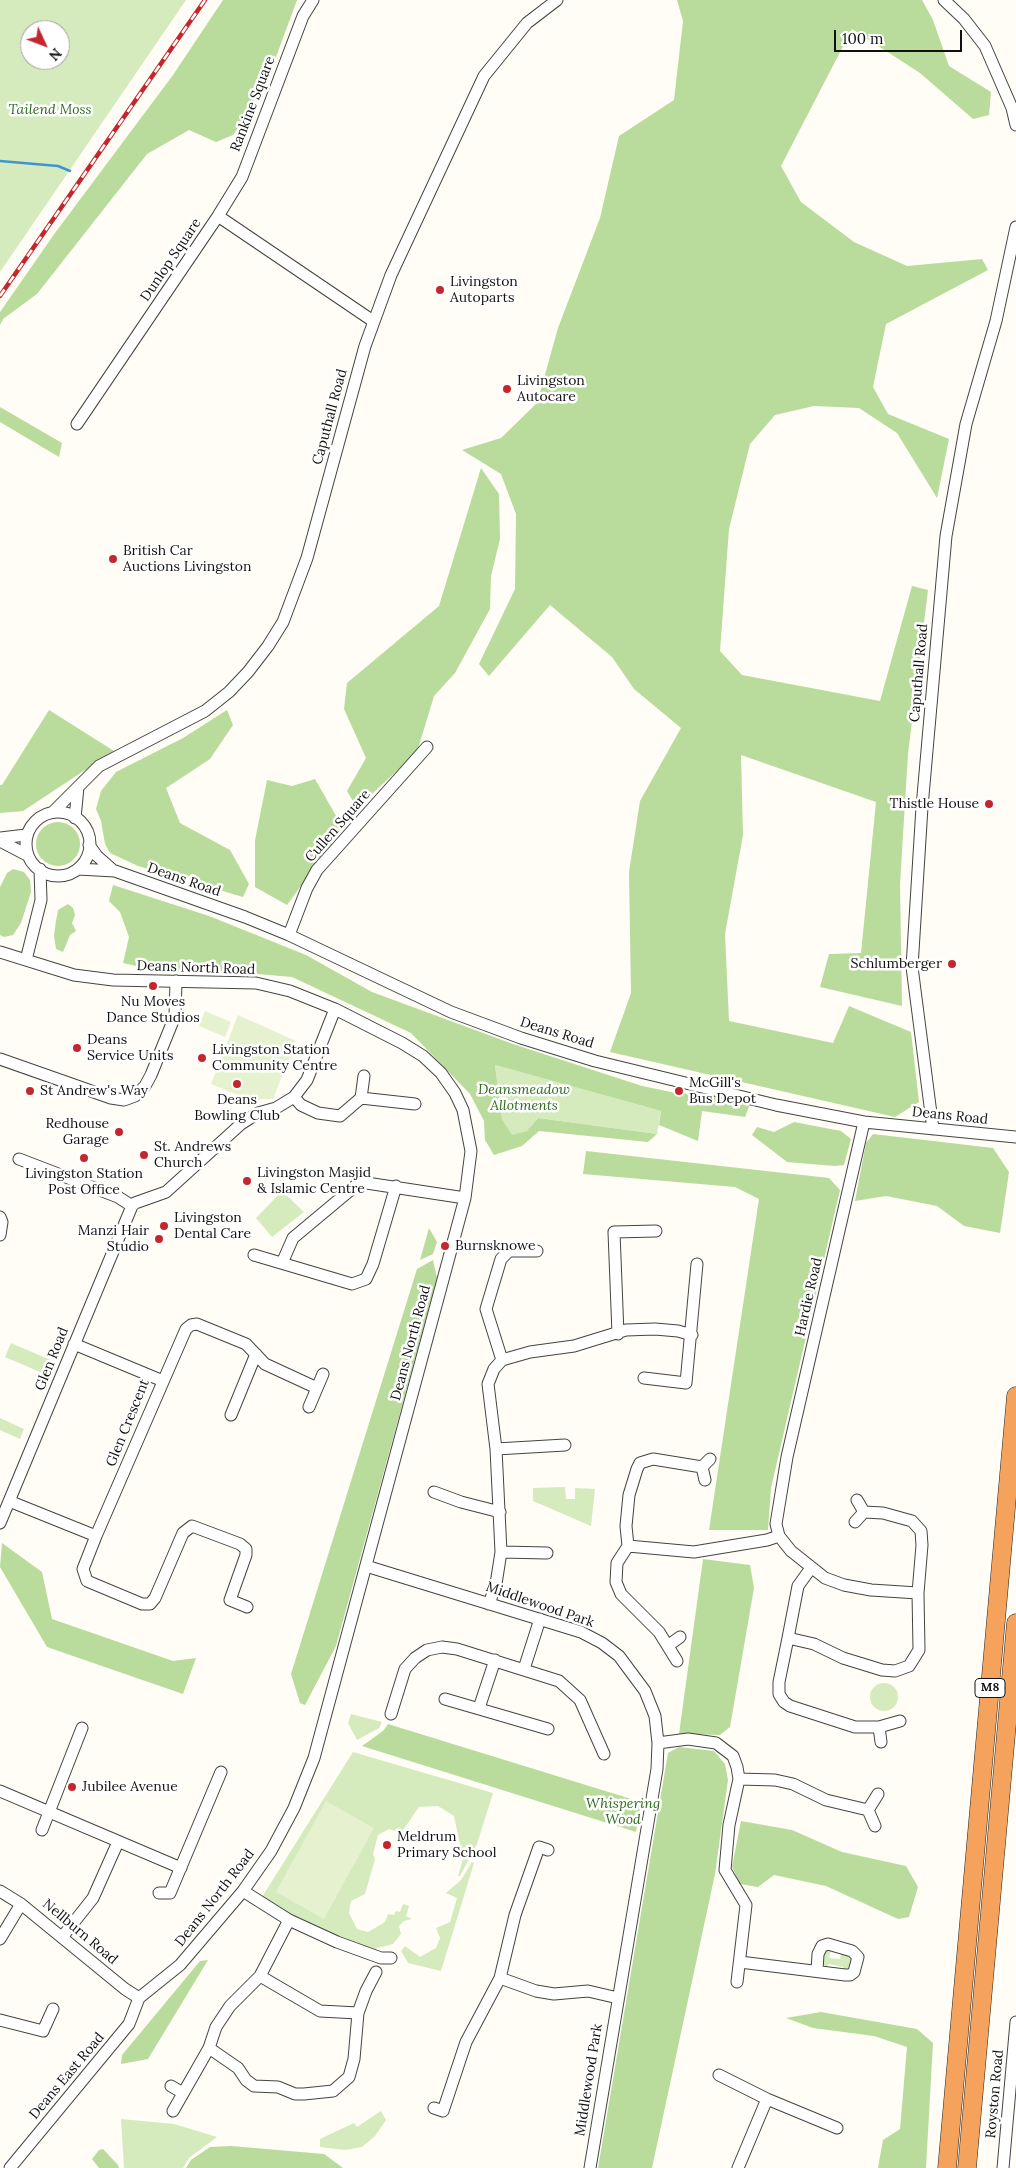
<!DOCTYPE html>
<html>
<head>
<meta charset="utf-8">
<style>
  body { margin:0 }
  #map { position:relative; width:1016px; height:2168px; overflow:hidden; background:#fffdf5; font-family:Lora,serif }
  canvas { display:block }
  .north { position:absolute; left:20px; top:20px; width:50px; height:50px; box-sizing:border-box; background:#fff; border:1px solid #a0a0a0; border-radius:50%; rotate:133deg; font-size:14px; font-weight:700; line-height:20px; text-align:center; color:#111 }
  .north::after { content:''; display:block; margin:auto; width:18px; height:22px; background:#c4262e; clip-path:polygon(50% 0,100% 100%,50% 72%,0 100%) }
  .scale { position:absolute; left:834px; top:30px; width:128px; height:22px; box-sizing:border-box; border:2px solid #111; border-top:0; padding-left:6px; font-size:15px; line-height:18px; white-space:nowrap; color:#111; -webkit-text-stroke:4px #fff; paint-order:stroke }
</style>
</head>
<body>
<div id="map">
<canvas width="1016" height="2168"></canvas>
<div class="north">N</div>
<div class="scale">100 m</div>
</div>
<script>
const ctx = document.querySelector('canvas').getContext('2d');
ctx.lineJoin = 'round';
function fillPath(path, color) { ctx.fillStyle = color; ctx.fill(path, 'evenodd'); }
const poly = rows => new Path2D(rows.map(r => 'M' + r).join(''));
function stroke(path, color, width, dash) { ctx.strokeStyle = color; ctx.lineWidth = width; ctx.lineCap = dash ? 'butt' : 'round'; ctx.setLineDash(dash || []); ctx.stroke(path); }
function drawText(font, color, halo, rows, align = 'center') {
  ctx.font = font + ' Lora,serif'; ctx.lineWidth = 5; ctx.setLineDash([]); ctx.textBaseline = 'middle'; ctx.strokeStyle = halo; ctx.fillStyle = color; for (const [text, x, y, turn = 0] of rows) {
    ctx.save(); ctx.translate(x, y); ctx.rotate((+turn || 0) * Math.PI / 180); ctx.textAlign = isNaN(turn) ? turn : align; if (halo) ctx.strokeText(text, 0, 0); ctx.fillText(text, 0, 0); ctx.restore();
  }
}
fillPath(poly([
  [0,0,186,0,0,272],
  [30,30,60,30,60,60,30,60],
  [495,1065,661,1111,657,1134,538,1118,527,1131,512,1136,502,1119],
  [282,1191,304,1212,272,1237,256,1218],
  [11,1343,53,1361,47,1375,5,1357],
  [0,1418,24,1429,20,1439,0,1430],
  [565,1487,566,1499,575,1499,575,1488,595,1489,591,1526,533,1501,533,1488],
  '870 1697a14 14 0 1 1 28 0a14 14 0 1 1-28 0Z',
  [351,1714,382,1722,379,1728,357,1740,348,1723],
  [353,1752,493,1793,477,1844,460,1876,458,1876,463,1859,454,1816,438,1806,419,1807,401,1833,389,1829,378,1835,373,1854,375,1859,365,1894,351,1901,349,1913,357,1929,368,1932,385,1922,388,1914,394,1915,396,1911,400,1912,403,1904,409,1906,406,1916,412,1919,404,1921,399,1926,401,1934,393,1944,374,1949,295,1919,262,1897],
  [472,1862,474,1863,441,1971,408,1963,401,1951,405,1946,420,1957,436,1948,440,1938,436,1928,450,1922,457,1898,446,1893,461,1880],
  [831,1949,829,1958,840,1959,842,1951,852,1956,850,1969,845,1971,843,1967,829,1964,825,1968,821,1962,824,1950],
  [381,2111,386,2120,375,2136,362,2147,345,2150,320,2147,320,2139,354,2123,357,2127],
  [121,2119,174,2124,217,2137,189,2158,183,2168,124,2168]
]), '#d5ebbd');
fillPath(poly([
  [223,0,297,0,262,95,233,135,216,142,189,130,147,154,37,294,3,319,0,325,0,312,55,233,173,75],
  [677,0,922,0,933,20,949,66,991,92,989,115,973,119,920,73,852,29,781,166,801,202,854,242,907,266,982,259,988,270,886,324,873,387,888,414,949,439,937,498,897,433,859,408,814,406,775,415,750,444,729,529,720,651,742,675,880,701,912,586,928,590,908,754,900,884,902,1006,820,987,829,954,861,953,876,802,741,755,743,835,725,934,729,1021,833,1043,849,1006,911,1032,919,1102,895,1117,610,1052,631,993,629,872,640,801,681,728,634,689,612,657,550,605,489,676,479,664,515,589,516,514,501,474,462,450,501,438,537,403,558,328,600,218,619,136,674,100,683,21],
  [0,407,62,443,59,457,0,422],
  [481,468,499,494,500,539,491,576,490,609,455,673,434,696,417,752,357,808,347,791,366,758,344,709,347,683,439,606],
  [49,710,114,751,23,811,0,813,0,785,2,785],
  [227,710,233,725,210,759,166,788,180,823,230,850,249,884,243,897,199,884,194,874,182,879,138,866,110,853,105,844,101,821,96,809,101,791,116,772,183,738],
  [315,779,343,828,287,905,255,887,255,840,267,780,292,786],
  '36 844a22 22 0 1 1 44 0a22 22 0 1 1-44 0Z',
  [13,869,24,872,30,880,31,892,21,923,13,935,4,937,0,935,0,887,7,873],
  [113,885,209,916,306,955,372,992,513,1044,642,1086,676,1093,715,1096,750,1104,745,1117,702,1111,698,1141,659,1125,661,1111,495,1065,502,1119,512,1135,527,1131,538,1118,657,1134,648,1142,539,1131,522,1146,494,1155,485,1140,484,1121,470,1094,411,1033,292,977,223,971,185,972,150,969,123,963,129,937,120,912,109,901],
  [68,904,73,908,75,915,72,923,76,931,70,935,63,952,56,949,54,936,56,921,58,910],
  [794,1122,841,1131,851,1139,844,1165,835,1166,787,1162,752,1135,757,1127,774,1132],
  [873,1134,993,1148,1009,1172,1000,1233,964,1226,937,1206,886,1196,855,1201,866,1143],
  [586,1151,829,1178,840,1190,771,1488,768,1530,709,1530,759,1199,735,1187,583,1174],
  [429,1228,437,1242,433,1254,420,1260],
  [433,1260,437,1278,336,1646,305,1705,300,1703,291,1674,417,1269],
  [2,1543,42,1572,52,1619,173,1661,196,1658,183,1694,47,1647,0,1567],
  [703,1559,750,1565,754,1588,730,1727,720,1735,679,1734],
  [388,1724,641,1802,636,1832,362,1746,383,1731],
  [679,1747,714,1751,725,1764,728,1780,715,1874,652,2168,598,2168,668,1753],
  [741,1821,792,1830,842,1852,906,1866,918,1887,909,1917,898,1919,826,1886,774,1875,758,1887,740,1884,732,1867],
  [208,1960,148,2059,121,2064,122,2055,200,1961],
  [821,2012,917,2029,933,2043,926,2168,878,2168,883,2140,900,2129,907,2047,874,2036,813,2028,786,2018],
  [231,2146,324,2154,343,2168,186,2168,191,2160,210,2147],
  [103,2149,118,2165,119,2168,99,2168,92,2159,99,2150]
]), '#b9dc9c');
fillPath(poly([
  [205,1011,231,1022,225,1037,199,1026],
  [238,1015,296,1041,273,1099,261,1099,258,1102,252,1101,211,1084],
  [326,1801,374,1828,324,1919,276,1892]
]), '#e6f2cf');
stroke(poly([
  [0,161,58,166,70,171]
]), '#3f96cf', 2.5);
const minor = poly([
  [944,0,964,19,985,46,1012,108,1016,125],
  [218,216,373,321],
  [77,424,218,216,242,177,303,16,313,0],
  [53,812,99,766,205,711,229,692,248,672,268,646,283,622,307,558,365,346,391,275,484,76,527,23,557,0],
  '26 844a32 32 0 1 1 64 0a32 32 0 1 1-64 0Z',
  [75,818,78,787],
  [0,838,26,835],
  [0,841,27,855],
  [89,845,97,856,114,871],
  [78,869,115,871,245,917,289,935,451,1012,521,1038,595,1061,776,1105,864,1122,1016,1137],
  [289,935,307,888,317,870,427,747],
  [0,952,74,975,113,980,256,983,290,991,335,1009,402,1043,423,1056,441,1073,455,1093,463,1110,471,1151,465,1198,314,1758,294,1808,271,1851,243,1891,180,1965,139,1998],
  [26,960,41,900,40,869],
  [0,1059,111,1098,124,1100,135,1096,145,1086,151,1075,175,1016,176,981],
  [294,1097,301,1105,318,1113,340,1116,361,1098,415,1104],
  [361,1098,364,1076],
  [933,1129,912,967,922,807,946,536,966,424,996,321,1016,227],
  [19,1159,118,1197,132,1206],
  [0,1217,2,1222,0,1235],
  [254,1255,352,1284,366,1279,373,1264,396,1186],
  [282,1263,293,1238,360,1182,465,1198],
  [618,1334,614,1232,656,1231],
  [74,1344,163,1381],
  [502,1360,486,1309,501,1259,509,1251,537,1251],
  [644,1378,686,1383,697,1264],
  [309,1407,323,1374],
  [231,1415,256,1354],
  [496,1449,565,1445],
  [702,1467,705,1480],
  [434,1492,461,1502,500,1512],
  [857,1500,864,1512],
  [9,1501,96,1536],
  [855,1522,864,1512,883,1513,912,1521,921,1531,922,1545,918,1593,871,1590,844,1585,825,1578,791,1551,779,1536,776,1524,787,1457,864,1122],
  [0,1523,132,1206,135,1203,166,1192,241,1124,258,1113,276,1108,294,1097,307,1080,335,1009],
  [628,1546,626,1526,629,1495,637,1469,640,1463,653,1459,702,1467,710,1459],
  [501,1552,547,1553],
  [366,1566,581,1632,602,1643,619,1656,645,1691,655,1716,658,1743,657,1769,590,2168],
  [489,1604,496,1584,501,1552,496,1449,488,1384,494,1369,502,1360,530,1352,574,1346,626,1330,655,1329,678,1331,692,1335],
  [247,1607,230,1600,246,1555,246,1549,240,1544,192,1526,183,1533,155,1598,150,1604,142,1604,87,1581,83,1569,96,1536,186,1329,191,1325,197,1324,246,1344,265,1364,317,1388],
  [788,1638,798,1586,811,1568],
  [669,1645,680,1637],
  [677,1661,659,1632,621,1594,616,1582,617,1563,628,1546,694,1552,767,1540,779,1536],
  [524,1669,540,1619],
  [445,1699,548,1729],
  [479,1708,495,1660],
  [391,1714,405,1669,415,1658,427,1650,442,1647,457,1649,559,1681,580,1700,604,1754],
  [900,1721,879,1727,855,1727,790,1706,784,1702,779,1694,779,1682,788,1638,814,1644,843,1658,882,1670,895,1671,909,1666,919,1650,918,1593],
  [879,1727,881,1742],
  [658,1743,688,1739,716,1743,733,1756,737,1767,739,1779,729,1825,725,1870,746,1905,737,1982],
  [739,1779,775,1780,793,1784,826,1800,868,1810,878,1794],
  [0,1791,181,1868],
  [868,1810,875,1826],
  [42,1830,82,1728],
  [0,1891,21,1904,125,1989,139,1998],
  [243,1891,289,1920,337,1942,381,1958,391,1958],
  [159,1893,170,1893,221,1772],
  [63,1936,93,1898,118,1842],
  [0,1939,21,1904],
  [740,1962,845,1975,850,1975,854,1972,858,1957,852,1951,828,1944,822,1946,818,1954,817,1971],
  [500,1978,536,1991,554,1994,588,1991,618,1998],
  [358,2013,366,1991,376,1972],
  [0,2020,43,2031,53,2009],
  [209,2048,238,2068,246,2080,254,2086,278,2087,295,2094,304,2094,333,2091,349,2077,354,2059,358,2013,320,2011,260,1976],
  [719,2075,767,2099,837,2128],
  [171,2086,183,2093],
  [434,2108,443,2111,466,2042,500,1978,515,1915,539,1847,548,1850],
  [173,2111,209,2048,216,2027,230,2006,260,1976,289,1920],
  [10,2168,129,2024,139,1998],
  [738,2168,767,2099],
  [1003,2168,1016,2022]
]);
const highway = poly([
  [947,2168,1016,1396],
  [967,2168,1016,1623]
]);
stroke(minor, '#444', 13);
stroke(highway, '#222', 19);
stroke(minor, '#fff', 11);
stroke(highway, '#f5a25d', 18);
const rail = poly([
  [0,296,205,0]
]);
stroke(rail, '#c4262e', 4.5);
stroke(rail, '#fff', 2.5, [8]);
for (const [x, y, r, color] of [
  [440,290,5,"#c4262e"],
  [507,389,5,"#c4262e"],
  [113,559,5,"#c4262e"],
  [989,804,5,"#c4262e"],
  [952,964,5,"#c4262e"],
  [153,986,5,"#c4262e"],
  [77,1048,5,"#c4262e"],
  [202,1058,5,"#c4262e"],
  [237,1084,5,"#c4262e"],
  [30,1091,5,"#c4262e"],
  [679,1091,5,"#c4262e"],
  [119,1132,5,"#c4262e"],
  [144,1155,5,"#c4262e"],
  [84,1158,5,"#c4262e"],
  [247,1181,5,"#c4262e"],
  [164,1226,5,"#c4262e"],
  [159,1239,5,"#c4262e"],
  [445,1246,5,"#c4262e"],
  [72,1787,5,"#c4262e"],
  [387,1845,5,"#c4262e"]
]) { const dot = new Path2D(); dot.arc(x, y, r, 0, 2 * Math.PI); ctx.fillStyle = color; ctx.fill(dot); stroke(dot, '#fff', 2); }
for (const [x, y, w] of [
  [990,1688,30]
]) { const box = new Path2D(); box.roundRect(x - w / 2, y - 9.5, w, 19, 4); ctx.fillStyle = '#fff'; ctx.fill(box); stroke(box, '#111', 1); }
drawText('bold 12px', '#111', null, [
  ["M8",990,1688]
]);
drawText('14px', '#111', '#fff', [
  ["Rankine Square",253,104,-69],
  ["Dunlop Square",171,260,-56],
  ["Caputhall Road",330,417,-75],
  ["Caputhall Road",919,673,-85],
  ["Cullen Square",338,826,-49],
  ["Deans Road",184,880,19],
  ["Deans North Road",196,968,2],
  ["Deans Road",557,1033,17],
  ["Deans Road",950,1116,6],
  ["Hardie Road",809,1297,-77],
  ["Deans North Road",411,1343,-75],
  ["Glen Road",52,1359,-68],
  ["Glen Crescent",128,1423,-68],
  ["Middlewood Park",540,1605,19],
  ["Deans North Road",215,1898,-52],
  ["Nellburn Road",80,1932,40],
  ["Deans East Road",67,2076,-50],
  ["Middlewood Park",589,2080,-81],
  ["Royston Road",995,2094,-85]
]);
drawText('italic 14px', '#2f6b1f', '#fff', [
  ["Tailend Moss",50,110],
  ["Deansmeadow",524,1090],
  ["Allotments",524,1106],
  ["Whispering",623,1804],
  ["Wood",623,1820]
]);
drawText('14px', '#111', '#fff', [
  ["Livingston",450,282],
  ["Autoparts",450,298],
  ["Livingston",517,381],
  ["Autocare",517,397],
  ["British Car",123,551],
  ["Auctions Livingston",123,567],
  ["Thistle House",979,804,"right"],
  ["Schlumberger",942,964,"right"],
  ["Nu Moves",153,1002,"center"],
  ["Dance Studios",153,1018,"center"],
  ["Deans",87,1040],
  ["Service Units",87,1056],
  ["Livingston Station",212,1050],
  ["Community Centre",212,1066],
  ["McGill's",689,1083],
  ["Bus Depot",689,1099],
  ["St Andrew's Way",40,1091],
  ["Deans",237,1100,"center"],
  ["Bowling Club",237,1116,"center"],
  ["Redhouse",109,1124,"right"],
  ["Garage",109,1140,"right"],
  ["St. Andrews",154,1147],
  ["Church",154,1163],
  ["Livingston Masjid",257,1173],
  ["& Islamic Centre",257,1189],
  ["Livingston Station",84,1174,"center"],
  ["Post Office",84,1190,"center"],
  ["Livingston",174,1218],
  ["Dental Care",174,1234],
  ["Manzi Hair",149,1231,"right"],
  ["Studio",149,1247,"right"],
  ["Burnsknowe",455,1246],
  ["Jubilee Avenue",82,1787],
  ["Meldrum",397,1837],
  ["Primary School",397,1853]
], 'left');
</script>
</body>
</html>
